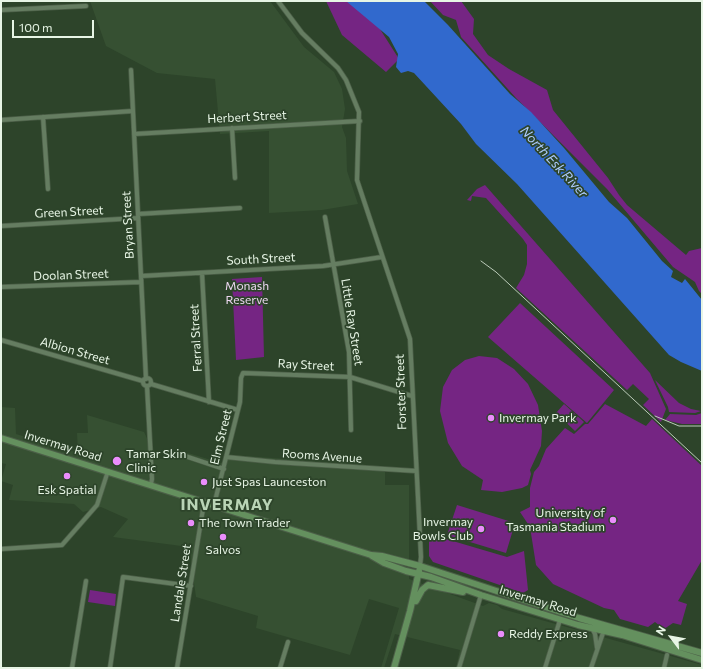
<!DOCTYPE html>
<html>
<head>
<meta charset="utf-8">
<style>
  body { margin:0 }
  #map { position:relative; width:703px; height:669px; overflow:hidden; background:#2d442a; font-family:Commissioner,sans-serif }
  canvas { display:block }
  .frame { position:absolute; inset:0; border:2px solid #e7f5e5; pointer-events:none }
  .north { position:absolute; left:651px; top:617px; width:40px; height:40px; -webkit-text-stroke:3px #2d442a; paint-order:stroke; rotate:302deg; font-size:11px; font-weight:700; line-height:16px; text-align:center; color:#e7f5e5 }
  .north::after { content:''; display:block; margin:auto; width:14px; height:18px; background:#e7f5e5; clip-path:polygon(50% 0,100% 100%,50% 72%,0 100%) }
  .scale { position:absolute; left:12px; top:20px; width:82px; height:18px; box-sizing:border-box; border:2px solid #e7f5e5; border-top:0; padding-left:5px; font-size:12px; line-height:14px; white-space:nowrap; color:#e7f5e5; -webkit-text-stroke:3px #2d442a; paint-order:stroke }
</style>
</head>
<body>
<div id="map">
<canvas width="703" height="669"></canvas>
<div class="frame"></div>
<div class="north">N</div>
<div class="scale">100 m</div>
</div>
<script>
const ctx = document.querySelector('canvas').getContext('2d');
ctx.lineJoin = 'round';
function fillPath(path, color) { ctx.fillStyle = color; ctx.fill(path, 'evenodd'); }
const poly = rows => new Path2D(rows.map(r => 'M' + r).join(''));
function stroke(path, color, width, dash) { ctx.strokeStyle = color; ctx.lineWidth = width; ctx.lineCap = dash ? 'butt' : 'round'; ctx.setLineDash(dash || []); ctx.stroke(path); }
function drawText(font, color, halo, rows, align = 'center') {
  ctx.font = font + ' Commissioner,sans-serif'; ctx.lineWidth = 3.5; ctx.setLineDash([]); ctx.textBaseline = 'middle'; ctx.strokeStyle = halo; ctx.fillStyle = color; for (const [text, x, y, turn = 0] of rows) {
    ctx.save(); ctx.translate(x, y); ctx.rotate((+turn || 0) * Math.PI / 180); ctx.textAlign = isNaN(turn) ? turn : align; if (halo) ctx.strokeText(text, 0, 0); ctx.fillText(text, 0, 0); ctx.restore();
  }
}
fillPath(poly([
  [90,1,270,1,304,47,334,72,342,89,345,109,342,127,346,138,347,171,358,204,322,210,269,213,269,131,220,134,215,79,157,73,106,46],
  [1,407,15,408,16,434,78,453,77,433,88,433,87,415,144,432,157,459,178,458,178,450,221,463,232,455,380,466,385,472,385,485,409,485,409,579,483,606,489,603,497,605,502,609,667,655,702,665,702,668,456,668,460,650,395,634,384,668,381,668,399,608,369,599,350,655,256,628,258,616,196,597,189,547,113,537,128,519,101,507,83,512,74,504,9,500,13,485,1,481,6,464,1,463]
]), '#365032');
fillPath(poly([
  [326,1,350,1,378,26,399,59,386,72,342,35],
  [430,1,461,1,474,19,473,34,488,55,509,69,547,90,553,110,608,178,619,195,627,205,686,255,689,251,702,248,702,294,699,291,695,282,673,267,607,189,516,98,461,37,456,20,443,15],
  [485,185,650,373,666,409,661,422,643,405,649,399,633,384,627,390,516,288,524,275,527,264,527,245,523,239,486,198,472,196,471,201,467,200,477,189],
  [262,277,264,357,236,360,232,279],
  [520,303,614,390,587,423,488,337],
  [479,356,497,358,514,369,528,384,538,405,542,431,541,446,530,470,531,474,528,485,522,488,502,492,481,490,483,480,462,466,448,443,440,411,443,387,452,370,465,360],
  [655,380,679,403,691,409,701,411,695,413,669,412,668,407],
  [564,404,584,422,575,431,556,413],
  [605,404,646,426,652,419,702,466,702,560,678,601,687,604,681,625,673,623,664,629,655,622,648,627,620,619,614,610,604,608,553,584,536,565,530,527,520,512,530,507,530,488,534,472,539,466,546,449,565,428,574,434,585,424,588,424],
  [702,413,702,424,682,424,665,420,670,414,696,415],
  [457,505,515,523,506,553,447,535],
  [429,534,507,557,524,551,528,590,523,593,433,562,429,556],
  [90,590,116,594,115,606,88,602]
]), '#752583');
fillPath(poly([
  [346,1,424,1,448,25,510,94,531,112,564,148,609,202,627,218,662,261,673,271,671,277,682,283,685,279,702,300,702,371,681,362,669,355,517,184,476,144,461,124,414,73,408,71,401,73,396,67,398,54,389,37]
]), '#3169cd');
const street = poly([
  [278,1,302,33,338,68,346,80,359,112,357,180,410,339,421,557,420,566],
  [1,10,86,6],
  [131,70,146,379],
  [43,117,48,189],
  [1,120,133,111],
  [232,128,235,178],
  [134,134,360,121],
  [138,214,240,208],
  [325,217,349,352,351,430],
  [1,226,138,218],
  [202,273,209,402],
  [141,276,323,266,382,257],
  [1,287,141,282],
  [1,340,143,381],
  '143 382a4 4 0 1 1 8 0a4 4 0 1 1-8 0Z',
  [151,384,238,410],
  [147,386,152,479,151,484],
  [185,456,224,469],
  [226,457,275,462,416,471],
  [214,505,240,402,241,378,243,373,350,377,412,396],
  [1,549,62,545,97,505,108,471],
  [592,628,595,634,597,648],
  [72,668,86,581],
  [110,668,123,577,191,586],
  [177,668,203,509,205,502],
  [280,668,288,642],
  [459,668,481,595],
  [545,668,560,620],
  [591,668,604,630],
  [664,668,667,655]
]);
const secondary = poly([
  [1,438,371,555,382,556,420,566,579,618,702,653],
  [372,556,384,563,406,571,431,577,481,595,578,625,622,635,702,660],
  [416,601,422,590,428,585,463,592],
  [394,668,410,611,419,571]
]);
stroke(street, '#4c5f48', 5.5);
stroke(secondary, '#4c5f48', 8);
stroke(street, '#657d61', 4);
stroke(secondary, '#64905e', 6);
stroke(poly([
  [481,261,496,272,702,463],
  [655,416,679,426,702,426]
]), '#bbcbb9', 1);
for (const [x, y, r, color] of [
  [491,418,4,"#eb8dfc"],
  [117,461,5,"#eb8dfc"],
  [67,476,4,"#eb8dfc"],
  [204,482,4,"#eb8dfc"],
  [613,520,4,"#eb8dfc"],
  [191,523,4,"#eb8dfc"],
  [481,529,4,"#eb8dfc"],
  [223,537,4,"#eb8dfc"],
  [501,634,4,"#eb8dfc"]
]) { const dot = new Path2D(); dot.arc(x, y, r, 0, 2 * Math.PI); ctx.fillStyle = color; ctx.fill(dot); stroke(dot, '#2d442a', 1.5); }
drawText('12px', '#e7f5e5', '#2d442a', [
  ["Herbert Street",247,117,-3],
  ["Green Street",69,212,-3],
  ["Bryan Street",128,225,-93],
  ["South Street",261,259,-3],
  ["Doolan Street",71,275,-2],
  ["Little Ray Street",352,322,81],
  ["Ferral Street",196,338,-93],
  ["Albion Street",75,351,16],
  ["Ray Street",306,365,3],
  ["Forster Street",401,392,-92],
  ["Elm Street",221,437,-76],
  ["Invermay Road",63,446,17],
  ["Rooms Avenue",322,456,4],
  ["Landale Street",181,583,-81],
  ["Invermay Road",538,601,17]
]);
drawText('12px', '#ecd7f0', '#2d442a', [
  ["Monash",247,286],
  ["Reserve",247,300]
]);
drawText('12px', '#e7f5e5', '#2d442a', [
  ["Invermay Park",499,418],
  ["Tamar Skin",126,454],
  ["Clinic",126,468],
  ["Just Spas Launceston",212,482],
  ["Esk Spatial",67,490,"center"],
  ["University of",605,513,"right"],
  ["Tasmania Stadium",605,527,"right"],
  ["Invermay",473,522,"right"],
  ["Bowls Club",473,536,"right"],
  ["The Town Trader",199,523],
  ["Salvos",223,550,"center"],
  ["Reddy Express",509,634]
], 'left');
drawText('italic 13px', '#aeccff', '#2d442a', [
  ["North Esk River",554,162,47]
]);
ctx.letterSpacing = '1px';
drawText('bold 16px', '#b9d4b5', '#2d442a', [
  ["INVERMAY",227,505]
]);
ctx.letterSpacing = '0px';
</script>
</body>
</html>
